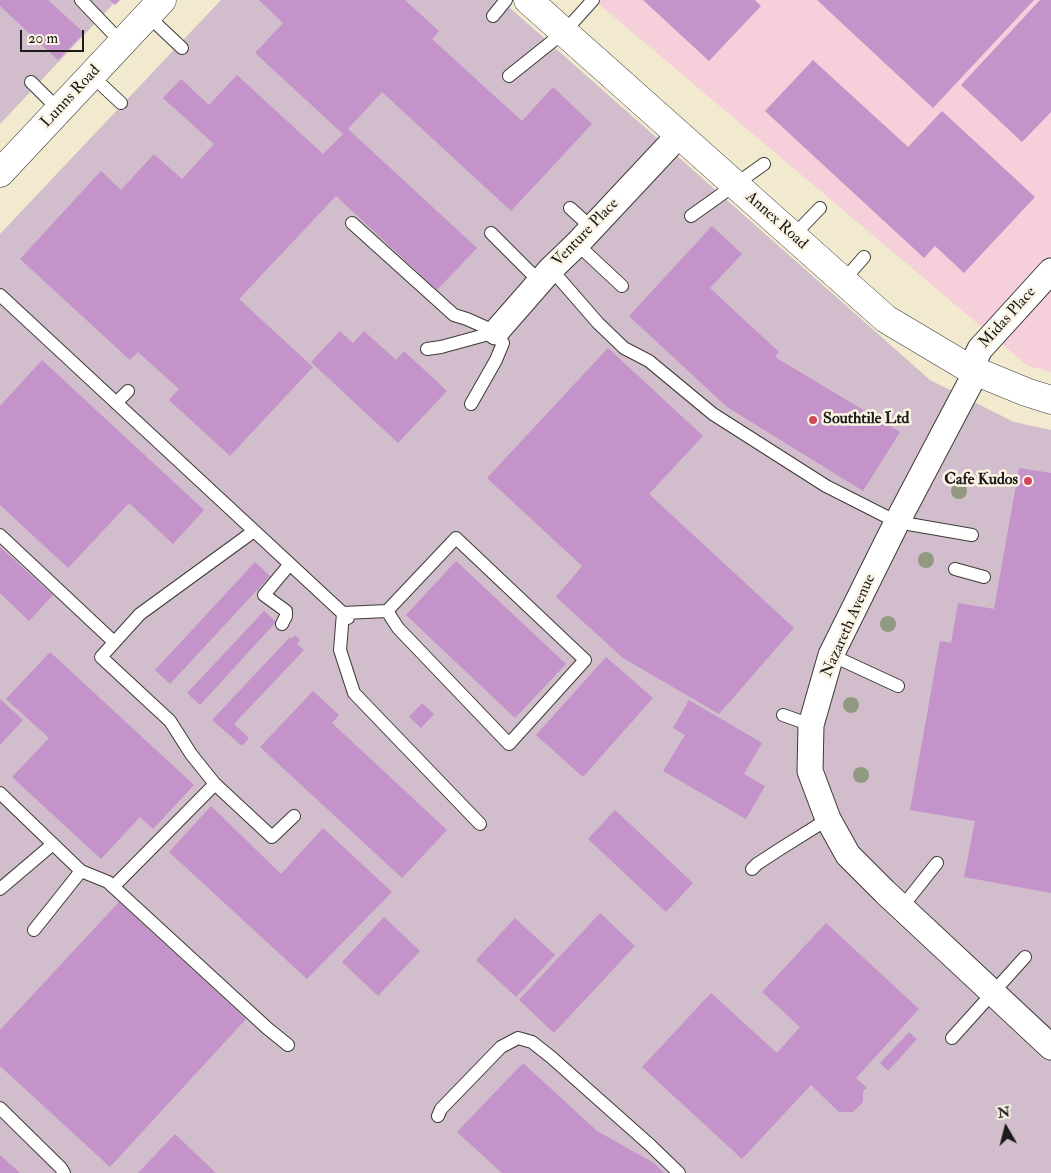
<!DOCTYPE html>
<html>
<head>
<meta charset="utf-8">
<style>
  body { margin:0 }
  #map { position:relative; width:1051px; height:1173px; overflow:hidden; background:#f1eacf; font-family:"IM FELL Double Pica",serif }
  canvas { display:block }
  .north { position:absolute; left:981px; top:1103px; width:50px; height:50px; -webkit-text-stroke:4px #fcf5e5; paint-order:stroke; rotate:352deg; font-size:14px; font-weight:700; line-height:20px; text-align:center; color:#1c1c1c }
  .north::after { content:''; display:block; margin:auto; width:18px; height:22px; background:#1c1c1c; clip-path:polygon(50% 0,100% 100%,50% 72%,0 100%) }
  .scale { position:absolute; left:20px; top:30px; width:64px; height:22px; box-sizing:border-box; border:2px solid #1c1c1c; border-top:0; padding-left:6px; font-size:15px; line-height:18px; white-space:nowrap; color:#1c1c1c; -webkit-text-stroke:4px #fcf5e5; paint-order:stroke }
</style>
</head>
<body>
<div id="map">
<canvas width="1051" height="1173"></canvas>
<div class="north">N</div>
<div class="scale">20 m</div>
</div>
<script>
const ctx = document.querySelector('canvas').getContext('2d');
ctx.lineJoin = 'round';
function fillPath(path, color) { ctx.fillStyle = color; ctx.fill(path, 'evenodd'); }
const poly = rows => new Path2D(rows.map(r => 'M' + r).join(''));
function stroke(path, color, width, dash) { ctx.strokeStyle = color; ctx.lineWidth = width; ctx.lineCap = dash ? 'butt' : 'round'; ctx.setLineDash(dash || []); ctx.stroke(path); }
function drawText(font, color, halo, rows, align = 'center') {
  ctx.font = font + ' "IM FELL Double Pica",serif'; ctx.lineWidth = 5; ctx.setLineDash([]); ctx.textBaseline = 'middle'; ctx.strokeStyle = halo; ctx.fillStyle = color; for (const [text, x, y, turn = 0] of rows) {
    ctx.save(); ctx.translate(x, y); ctx.rotate((+turn || 0) * Math.PI / 180); ctx.textAlign = isNaN(turn) ? turn : align; if (halo) ctx.strokeText(text, 0, 0); ctx.fillText(text, 0, 0); ctx.restore();
  }
}
fillPath(poly([
  [594,0,1051,0,1051,372,1028,366]
]), '#f5cfda');
fillPath(poly([
  [0,0,117,0,0,124],
  [221,0,501,0,930,380,1014,422,1051,430,1051,1173,0,1173,0,234]
]), '#d1bdcb');
fillPath(poly([
  [0,0,48,0,84,33,58,60,0,6],
  [110,0,120,0,115,5],
  [259,0,405,0,439,31,432,39,522,121,553,87,592,124,511,211,382,92,348,129,477,248,437,290,336,196,239,299,313,367,230,456,169,400,179,389,138,352,130,360,20,259,101,171,121,190,154,154,182,179,214,144,163,98,181,79,209,105,237,75,323,154,343,134,255,53,283,23],
  [643,0,755,0,761,6,709,61],
  [817,0,1034,0,933,108],
  [1040,0,1051,0,1051,112,1022,142,961,85],
  [813,60,908,147,942,111,1035,197,964,273,935,246,924,258,765,111],
  [712,226,742,254,710,288,779,352,775,357,900,432,863,491,727,407,629,316],
  [340,331,353,343,364,331,396,360,404,351,447,391,398,443,311,362],
  [608,348,703,436,649,494,794,628,719,714,623,658,556,597,582,566,487,478],
  [42,360,204,510,173,544,129,503,68,568,0,505,0,406],
  [1019,468,1051,473,1051,893,964,877,975,821,910,810,940,641,951,643,958,603,994,609],
  [0,547,53,595,29,621,0,593],
  [456,561,566,664,515,718,406,615],
  [255,562,270,576,170,684,155,670],
  [264,611,276,622,200,705,187,693],
  [295,635,300,640,297,644,304,650,234,724,249,738,242,746,212,720,290,637,292,639],
  [50,652,194,785,153,829,140,817,101,859,12,777,49,738,6,699],
  [606,657,653,698,583,777,536,735],
  [313,691,339,715,332,723,447,830,402,878,260,747],
  [0,699,23,720,0,745],
  [689,700,762,743,744,774,765,786,746,819,663,771,685,735,673,728],
  [422,703,434,714,421,728,409,717],
  [211,806,281,874,323,828,392,892,307,979,169,852],
  [615,810,693,883,666,912,588,839],
  [119,902,246,1019,110,1167,0,1066,0,1030],
  [600,913,635,946,554,1033,519,1000],
  [384,917,420,951,378,996,342,962],
  [515,918,555,955,516,997,476,960],
  [826,923,919,1009,856,1078,867,1088,863,1091,863,1102,853,1112,839,1112,811,1085,742,1159,642,1067,711,993,777,1053,800,1027,762,992],
  [909,1032,917,1039,888,1071,880,1063],
  [523,1063,597,1131,654,1163,664,1173,502,1173,457,1132],
  [175,1134,216,1173,138,1173],
  [0,1155,20,1173,0,1173]
]), '#c493ca');
const lane = poly([
  [81,0,122,43],
  [147,15,182,48],
  [493,16,506,0],
  [91,75,121,103],
  [509,76,564,32,593,0],
  [31,82,59,110],
  [570,208,592,228],
  [691,216,764,164],
  [352,223,454,315,467,319,496,332],
  [491,233,540,282],
  [793,236,820,208],
  [577,244,622,286],
  [551,269,598,323,624,348,649,361,713,414,826,486,897,522,972,535],
  [843,281,864,257],
  [0,295,348,618],
  [427,349,441,347,496,332,503,343,496,360,471,404],
  [116,403,128,391],
  [254,531,140,614,101,657,170,721,191,754,215,784,272,837,294,816],
  [0,535,114,642],
  [955,569,984,577],
  [387,611,456,538,585,660,509,744,398,628,387,611,343,613,340,650,354,693,480,824],
  [282,624,286,616,286,611,264,595,290,564],
  [831,655,898,686],
  [783,715,811,725],
  [0,793,81,871,108,882,267,1028,288,1045],
  [752,869,757,864,780,849,828,819],
  [113,887,215,784],
  [0,889,53,844],
  [902,907,937,863],
  [34,930,81,871],
  [952,1038,1025,957],
  [0,1108,61,1168,64,1173],
  [438,1116,441,1109,501,1047,518,1038,532,1042,551,1057,650,1145,679,1173]
]);
const street = poly([
  [496,332,551,269,577,244,679,135],
  [970,369,980,349,1051,271],
  [976,372,897,522,831,655,811,725,810,771,828,819,848,855,885,892,1051,1047]
]);
const secondary = poly([
  [528,0,886,319,970,369,1026,392,1051,400],
  [0,173,162,0]
]);
stroke(lane, '#3c3b37', 14);
stroke(street, '#3c3b37', 27);
stroke(secondary, '#3c3b37', 29);
stroke(lane, '#fff', 12);
stroke(street, '#fff', 25);
stroke(secondary, '#fff', 28);
ctx.fillStyle = '#919980';
for (const [x, y] of [
  [959,491],
  [926,560],
  [888,624],
  [851,705],
  [861,775]
]) { ctx.beginPath(); ctx.arc(x, y, 8, 0, 2 * Math.PI); ctx.fill(); }
for (const [x, y, r, color] of [
  [813,420,5,"#d1495b"],
  [1028,481,5,"#d1495b"]
]) { const dot = new Path2D(); dot.arc(x, y, r, 0, 2 * Math.PI); ctx.fillStyle = color; ctx.fill(dot); stroke(dot, '#fcf5e5', 2); }
drawText('16px', '#1c1c1c', '#fcf5e5', [
  ["Lunns Road",71,97,-47],
  ["Annex Road",776,221,42],
  ["Venture Place",586,233,-46],
  ["Midas Place",1008,318,-48],
  ["Nazareth Avenue",849,626,-66]
]);
drawText('bold 16px', '#1c1c1c', '#fcf5e5', [
  ["Southtile Ltd",823,420],
  ["Cafe Kudos",1018,481,"right"]
], 'left');
</script>
</body>
</html>
